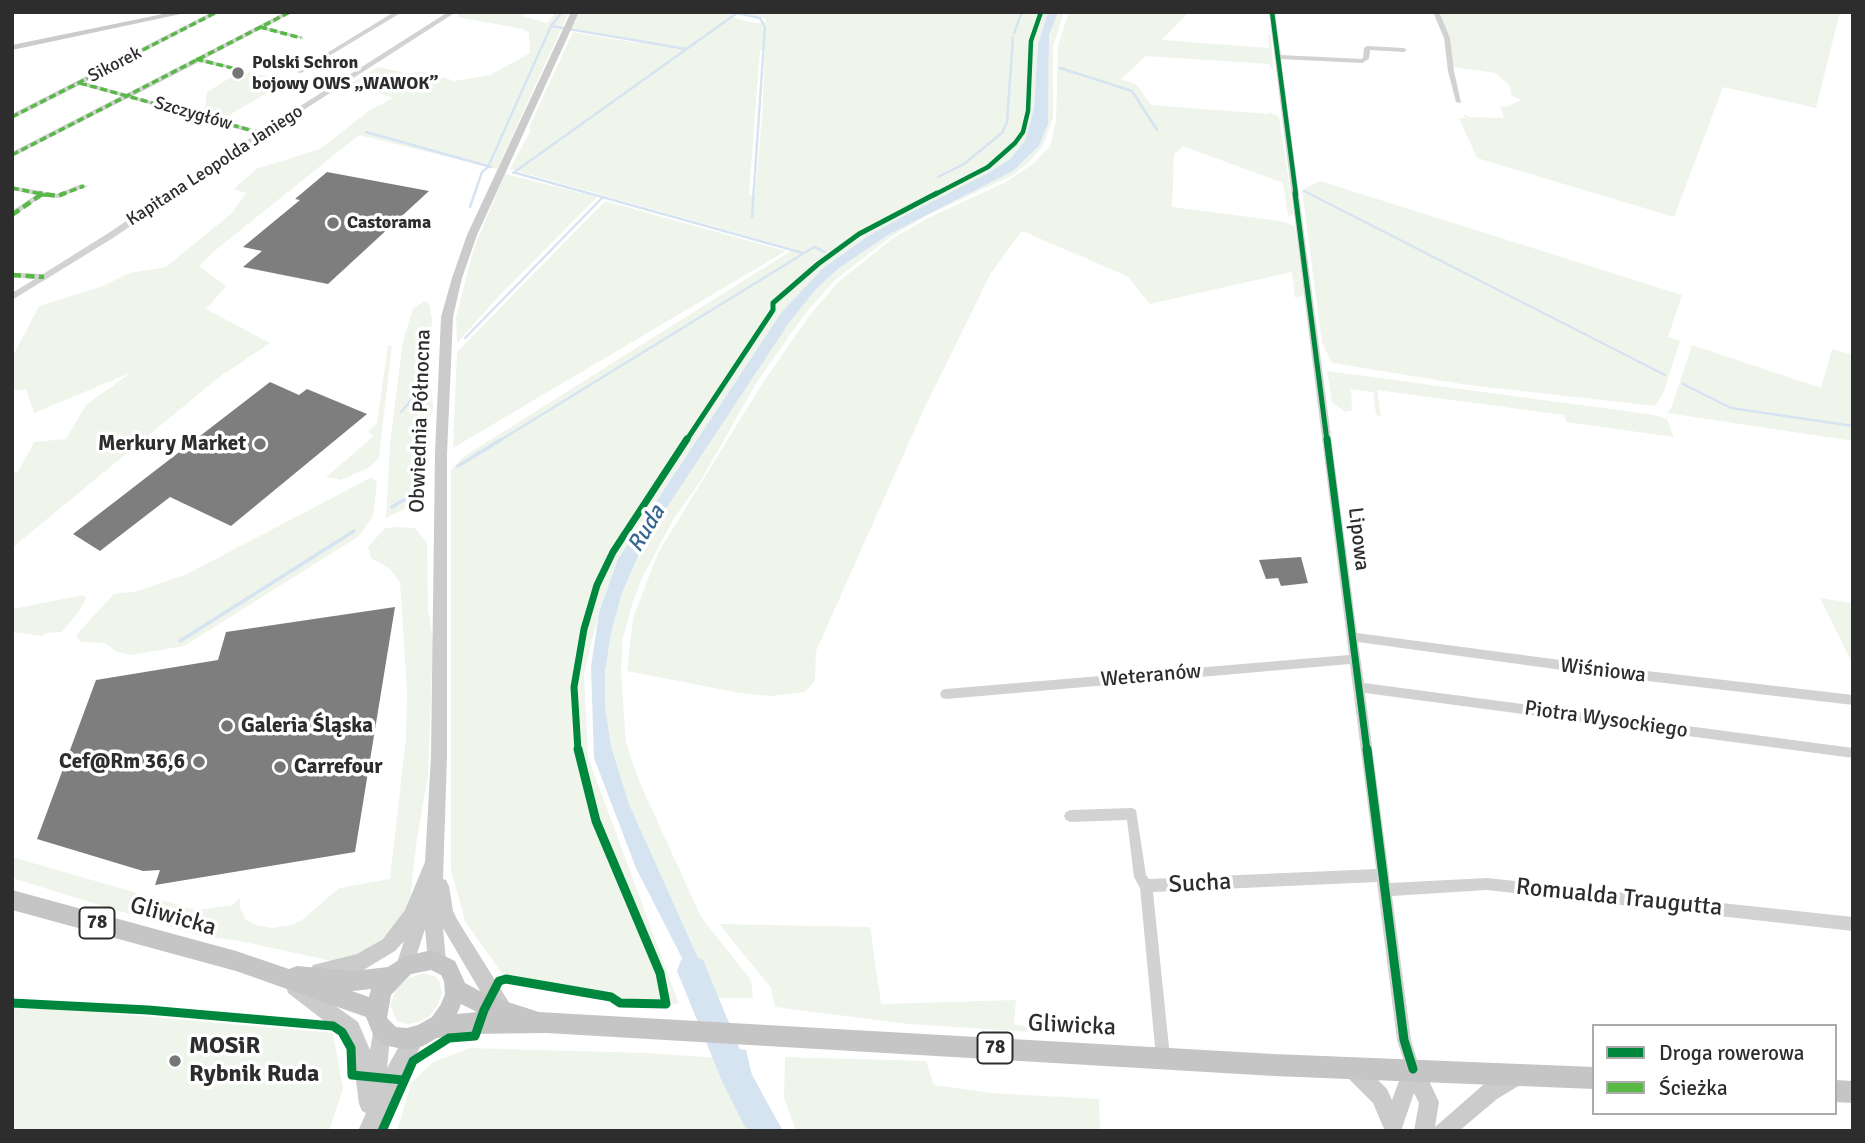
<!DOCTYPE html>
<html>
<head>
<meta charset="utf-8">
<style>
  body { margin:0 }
  #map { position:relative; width:1865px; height:1143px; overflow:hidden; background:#fff; font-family:Signika,sans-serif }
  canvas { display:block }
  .frame { position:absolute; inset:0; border:14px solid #2d2d2d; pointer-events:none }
  .legend { position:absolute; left:1592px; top:1024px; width:245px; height:91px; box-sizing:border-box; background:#fff; border:2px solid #ababab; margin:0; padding:9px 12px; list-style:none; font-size:21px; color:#2d2d2d }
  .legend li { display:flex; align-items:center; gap:14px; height:35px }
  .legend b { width:35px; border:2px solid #ababab }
</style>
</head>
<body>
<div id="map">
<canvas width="1865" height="1143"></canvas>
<div class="frame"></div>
<ul class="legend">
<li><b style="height:9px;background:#00873e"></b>Droga rowerowa</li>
<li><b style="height:9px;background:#58b947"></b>Ścieżka</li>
</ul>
</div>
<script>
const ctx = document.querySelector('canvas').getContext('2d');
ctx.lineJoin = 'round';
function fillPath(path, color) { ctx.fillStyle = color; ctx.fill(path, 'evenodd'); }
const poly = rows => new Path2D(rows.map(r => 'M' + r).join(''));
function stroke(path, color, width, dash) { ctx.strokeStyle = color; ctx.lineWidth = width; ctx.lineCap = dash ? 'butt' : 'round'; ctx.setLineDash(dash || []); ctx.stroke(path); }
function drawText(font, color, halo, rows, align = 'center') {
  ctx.font = font + ' Signika,sans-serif'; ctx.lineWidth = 7; ctx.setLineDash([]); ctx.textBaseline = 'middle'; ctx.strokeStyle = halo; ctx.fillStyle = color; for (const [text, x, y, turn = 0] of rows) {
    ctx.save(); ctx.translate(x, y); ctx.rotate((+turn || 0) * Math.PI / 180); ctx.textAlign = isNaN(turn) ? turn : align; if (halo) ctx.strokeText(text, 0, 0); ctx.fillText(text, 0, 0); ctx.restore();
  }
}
fillPath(poly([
  [524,12,523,16,547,23,556,12,569,12,497,169,359,135,218,248,199,266,226,286,206,309,270,343,218,378,12,548,12,473,18,472,34,442,66,439,86,405,130,373,34,413,26,389,12,391,12,358,39,306,103,286,129,273,166,267,232,213,246,193,234,189,256,169,320,149,370,110,393,98,352,83,378,67,406,73,424,72,455,81,490,75,530,53,529,33,523,29,457,17,460,12],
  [580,12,728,12,734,13,730,17,756,23,767,22,764,18,742,12,1048,12,1038,44,1034,108,1025,141,1010,159,988,173,868,236,822,269,781,313,618,559,599,612,584,674,588,757,679,1004,620,1003,611,997,506,979,465,921,451,870,451,470,463,457,794,249,510,169,530,132,530,125,573,32,637,43,639,41,571,28],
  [765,50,762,116,755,198,749,194,760,51],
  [1058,12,1064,12,1053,47,1053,117,1043,146,1029,162,1013,175,926,216,889,238,834,281,804,315,757,382,700,482,674,518,641,580,631,608,623,638,621,671,626,743,640,783,701,917,751,980,753,998,716,998,629,804,611,746,605,706,605,672,611,633,622,593,643,548,660,518,789,323,816,289,838,269,888,235,1013,171,1039,146,1048,124,1049,35],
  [1069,12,1189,12,1162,40,1269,48,1268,35,1271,35,1273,69,1271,69,1269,64,1146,56,1121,79,1137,85,1151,105,1269,114,1269,112,1279,117,1294,215,1288,216,1283,183,1183,146,1174,154,1172,207,1280,221,1295,226,1304,295,1291,299,1295,298,1292,272,1150,304,1127,276,1022,231,991,273,923,411,816,651,815,681,805,692,770,696,740,693,627,671,633,618,658,553,760,387,809,316,838,282,893,238,928,218,1006,182,1034,163,1050,146,1056,121,1058,45],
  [1439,12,1840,12,1816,108,1723,87,1674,217,1477,158,1459,118,1466,118,1463,114,1470,117,1504,118,1500,106,1506,107,1521,100,1511,95,1510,86,1496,73,1452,67],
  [249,72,271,77,267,80,282,84,221,120,204,115,207,92,233,76,242,77],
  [505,174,597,197,499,296,457,343,456,317,474,248],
  [1320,181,1682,295,1668,337,1680,341,1663,394,1655,406,1468,385,1332,363,1322,343,1302,190],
  [605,201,786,251,453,448,457,352],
  [424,301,429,303,432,319,429,364,433,408,427,431,428,479,424,493,410,506,386,518,390,444,403,341,413,309],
  [388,345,392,346,379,458,370,467,341,480,326,477,374,436,368,432,377,423],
  [1692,345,1821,388,1832,349,1853,355,1853,441,1667,413,1672,406],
  [1327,371,1655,415,1667,419,1674,437,1566,422,1564,415,1377,390,1381,416,1376,415,1373,392,1351,389,1352,410,1346,412,1332,403],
  [372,477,377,483,373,516,358,537,184,646,132,655,117,652,105,643,80,642,76,635,114,594,138,591,187,574],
  [398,527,415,528,427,543,428,608,433,641,428,776,417,839,409,907,393,931,358,955,332,961,240,941,200,936,12,878,12,857,196,910,232,905,240,898,240,908,246,920,256,925,272,928,292,925,305,918,339,888,390,879,406,738,407,692,400,582,390,569,371,558,368,547,385,528],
  [84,595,86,599,80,610,62,632,46,633,43,636,12,632,12,609],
  [1820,598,1853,603,1853,665],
  [719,924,870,927,881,1004,1016,1000,1014,1024,1064,1034,909,1024,775,1007,771,988],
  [424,973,437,977,440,983,442,993,438,1005,430,1016,419,1022,407,1024,397,1021,390,1005,396,990,408,978],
  [15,1005,333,1033,343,1089,329,1131,12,1131,12,1008],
  [470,1048,646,1053,721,1058,758,1131,397,1131,411,1083,433,1062],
  [785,1057,926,1061,934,1085,992,1093,1099,1099,1100,1131,796,1131,784,1098]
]), '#eff5eb');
fillPath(poly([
  [1048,12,1058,12,1049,35,1048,124,1039,146,1013,171,888,235,838,269,816,289,789,323,660,518,642,548,622,593,611,633,605,672,605,706,611,746,629,804,716,998,688,998,690,981,682,958,636,868,594,758,591,667,599,612,618,559,781,313,822,269,868,236,900,218,988,173,1010,159,1025,141,1034,108,1038,44],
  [709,1046,746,1050,752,1075,783,1131,758,1131]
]), '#d6e4f2');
stroke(poly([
  [737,13,760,18,765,27,752,217],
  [551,26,686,49],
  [1014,33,1022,12],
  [1060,68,1132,91,1157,130],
  [366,132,491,167],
  [513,173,737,13],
  [516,173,803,253],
  [938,177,964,164,1002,133,1007,122,1013,38],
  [1304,191,1665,375],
  [470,207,482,172,488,167,551,26,562,12],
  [465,338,603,197],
  [1683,384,1731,408,1853,426],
  [401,412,422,388],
  [499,441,814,247,825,252]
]), '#d6e4f2', 2.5);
stroke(poly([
  [458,466,502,439],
  [392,507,420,490],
  [180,641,354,531]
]), '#d6e4f2', 3.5);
fillPath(poly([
  [692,956,703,960,744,1059,781,1131,747,1131,722,1081,677,971,681,960,692,956]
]), '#d6e4f2');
fillPath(poly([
  [327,172,429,191,328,284,243,267,262,251,243,247,300,200,295,199],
  [270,382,299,395,307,389,367,414,231,526,170,497,100,551,73,534],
  [1301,557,1308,583,1281,586,1278,578,1266,579,1259,560],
  [395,607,355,852,155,885,160,870,143,871,37,839,96,680,218,660,226,632]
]), '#7e7e7e');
fillPath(poly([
  [212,12,220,12,85,82,126,94,285,12,293,12,266,27,303,37,303,39,261,29,204,59,246,70,246,72,199,62,133,96,261,131,448,12,456,12,243,149,113,238,12,300,12,293,35,279,12,277,12,273,43,274,107,234,256,134,128,98,12,157,12,152,121,96,80,85,12,119,12,114,212,12],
  [394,12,402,12,301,73,296,72,394,12],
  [1269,12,1275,12,1281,55,1361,59,1363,58,1364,48,1367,46,1404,48,1407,50,1404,52,1370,50,1369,59,1362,63,1281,59,1357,633,1613,667,1853,695,1853,705,1613,677,1358,642,1364,683,1853,748,1853,758,1365,693,1390,883,1487,878,1853,917,1853,931,1487,890,1392,896,1411,1040,1420,1069,1418,1074,1413,1076,1408,1074,1397,1040,1377,882,1153,892,1170,1057,1168,1062,1163,1064,1158,1062,1156,1057,1140,888,1134,877,1127,820,1070,822,1066,820,1064,816,1066,812,1070,810,1132,808,1136,810,1146,875,1149,879,1376,869,1350,664,946,699,942,698,940,694,942,690,946,689,1349,655,1269,12],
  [1433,12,1439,12,1450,38,1454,71,1461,103,1456,102,1448,71,1444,38,1433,12],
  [81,184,88,186,58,198,43,196,12,217,12,211,36,195,12,190,12,186,57,194,81,184]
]), '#d2d2d2');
fillPath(poly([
  [173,12,190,12,12,50,12,45,173,12],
  [571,12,579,12,477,235,462,278,453,317,447,454,447,756,443,879,446,880,449,886,453,911,458,921,510,1004,512,1011,510,1018,503,1020,496,1018,443,928,446,961,443,967,437,970,431,967,428,961,425,929,411,972,405,975,399,972,396,966,404,941,395,951,360,972,319,980,313,977,310,971,313,965,357,954,383,939,405,910,425,862,431,756,435,454,441,317,452,278,467,235,571,12],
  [295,977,358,1022,370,1050,375,1022,382,1020,389,1022,391,1029,387,1068,408,1030,415,1028,422,1030,424,1037,422,1044,399,1085,378,1131,358,1131,366,1113,362,1111,359,1104,353,1057,344,1036,288,993,286,986,288,979,295,977],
  [1353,1059,1360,1062,1387,1089,1392,1100,1406,1062,1413,1059,1420,1062,1439,1102,1435,1127,1483,1085,1511,1068,1518,1065,1525,1068,1528,1075,1525,1082,1497,1099,1459,1131,1414,1131,1419,1103,1414,1093,1401,1131,1385,1131,1373,1103,1346,1076,1343,1069,1346,1062,1353,1059]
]), '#cbcbcb');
fillPath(poly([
  [12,890,236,951,289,969,297,966,353,971,388,967,405,956,432,950,455,961,465,983,489,996,539,1012,1274,1054,1594,1067,1594,1089,1274,1076,547,1033,467,1034,437,1038,423,1046,407,1050,384,1045,374,1037,366,1017,236,971,12,910,12,890],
  [431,970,441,975,444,981,445,994,441,1004,432,1017,418,1025,407,1028,396,1027,387,1018,391,995,411,974,431,970],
  [371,989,369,997,352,991,353,991,371,989],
  [461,1004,477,1012,457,1014,461,1004],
  [1835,1080,1853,1081,1853,1103,1835,1102,1835,1080]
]), '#c5c5c5');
stroke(poly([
  [260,27,301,38],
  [196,59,244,71],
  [80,83,261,133],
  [12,117,217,12],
  [12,155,290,12],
  [12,188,42,194],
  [40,195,50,195],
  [60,195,84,186]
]), '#58b947', 3.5, [7, 3.5]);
stroke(poly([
  [39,193,42,194],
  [12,215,42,194,58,196,65,193],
  [12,275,44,277]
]), '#58b947', 4.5, [9, 4.5]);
stroke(poly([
  [1272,12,1296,195],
  [934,195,988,167,1015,143,1023,132,1028,111,1031,41,1041,12]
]), '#00873e', 4.5);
stroke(poly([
  [1295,193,1327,441],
  [686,441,773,310,773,303,818,264,859,234,937,193]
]), '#00873e', 5);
stroke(poly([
  [1327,439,1367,751],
  [578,751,574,687,584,629,597,585,613,552,687,439]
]), '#00873e', 7);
stroke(poly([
  [1367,749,1404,1040,1413,1069],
  [12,1003,148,1010,333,1026,342,1032,351,1048,352,1075,403,1080],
  [382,1131,413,1061,449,1038,475,1036,484,1010,499,981,506,979,611,997,620,1003,666,1004,660,973,596,821,578,749]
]), '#00873e', 9);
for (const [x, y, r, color] of [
  [238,73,7,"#767676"],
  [333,223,7,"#767676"],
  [260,444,7,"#767676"],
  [227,726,7,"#767676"],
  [199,762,7,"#767676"],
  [280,767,7,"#767676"],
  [175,1061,7,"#767676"]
]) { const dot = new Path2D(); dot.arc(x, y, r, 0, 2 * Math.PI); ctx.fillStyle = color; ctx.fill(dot); stroke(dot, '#fff', 2.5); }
drawText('bold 18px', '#2d2d2d', '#fff', [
  ["Polski Schron",252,63],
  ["bojowy OWS „WAWOK”",252,84],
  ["Castorama",347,223]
], 'left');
drawText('18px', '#2d2d2d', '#fff', [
  ["Sikorek",115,65,-27],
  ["Szczygłów",193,114,16],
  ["Kapitana Leopolda Janiego",215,166,-33]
]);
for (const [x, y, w] of [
  [97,923,35],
  [995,1048,35]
]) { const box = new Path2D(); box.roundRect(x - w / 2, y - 15.5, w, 31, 5); ctx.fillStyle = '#fff'; ctx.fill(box); stroke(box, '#2d2d2d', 2); }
drawText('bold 19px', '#2d2d2d', null, [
  ["78",97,923],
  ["78",995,1048]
]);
drawText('21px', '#2d2d2d', '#fff', [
  ["Obwiednia Północna",421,421,-88],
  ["Lipowa",1358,539,83],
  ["Wiśniowa",1603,671,7],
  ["Weteranów",1151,676,-5],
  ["Piotra Wysockiego",1606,720,8]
]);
drawText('bold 21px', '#2d2d2d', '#fff', [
  ["Merkury Market",246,444],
  ["Galeria Śląska",241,726,"left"],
  ["Cef@Rm 36,6",185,762],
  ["Carrefour",294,767,"left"]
], 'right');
drawText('italic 23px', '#386693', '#fff', [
  ["Ruda",647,529,-59]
]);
drawText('24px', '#2d2d2d', '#fff', [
  ["Sucha",1200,884,-3],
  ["Romualda Traugutta",1619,898,6],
  ["Gliwicka",173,917,16],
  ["Gliwicka",1072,1026,3]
]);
drawText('bold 24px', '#2d2d2d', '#fff', [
  ["MOSiR",189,1047],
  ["Rybnik Ruda",189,1075]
], 'left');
</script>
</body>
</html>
